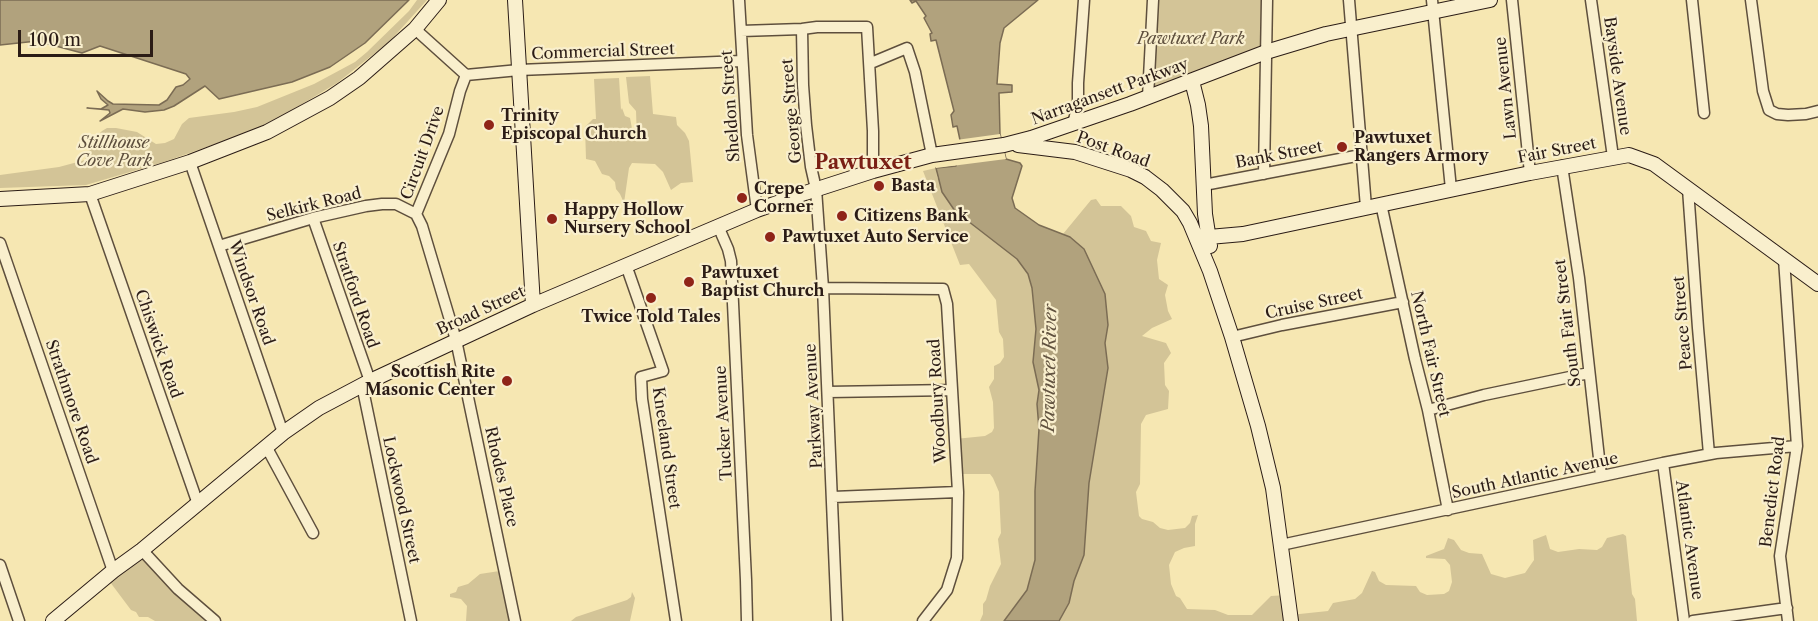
<!DOCTYPE html>
<html>
<head>
<meta charset="utf-8">
<style>
  body { margin:0 }
  #map { position:relative; width:1818px; height:621px; overflow:hidden; background:#f6e7b2; font-family:"Libre Caslon Text",serif }
  canvas { display:block }
  .scale { position:absolute; left:18px; top:30px; width:135px; height:27px; box-sizing:border-box; border:3px solid #2b1c16; border-top:0; padding-left:8px; font-size:18px; line-height:21px; white-space:nowrap; color:#2b1c16; -webkit-text-stroke:4px #f9efcd; paint-order:stroke }
</style>
</head>
<body>
<div id="map">
<canvas width="1818" height="621"></canvas>
<div class="scale">100 m</div>
</div>
<script>
const ctx = document.querySelector('canvas').getContext('2d');
ctx.lineJoin = 'round';
function fillPath(path, color) { ctx.fillStyle = color; ctx.fill(path, 'evenodd'); }
const poly = rows => new Path2D(rows.map(r => 'M' + r).join(''));
function stroke(path, color, width, dash) { ctx.strokeStyle = color; ctx.lineWidth = width; ctx.lineCap = dash ? 'butt' : 'round'; ctx.setLineDash(dash || []); ctx.stroke(path); }
function drawText(font, color, halo, rows, align = 'center') {
  ctx.font = font + ' "Libre Caslon Text",serif'; ctx.lineWidth = 4.5; ctx.setLineDash([]); ctx.textBaseline = 'middle'; ctx.strokeStyle = halo; ctx.fillStyle = color; for (const [text, x, y, turn = 0] of rows) {
    ctx.save(); ctx.translate(x, y); ctx.rotate((+turn || 0) * Math.PI / 180); ctx.textAlign = isNaN(turn) ? turn : align; if (halo) ctx.strokeText(text, 0, 0); ctx.fillText(text, 0, 0); ctx.restore();
  }
}
fillPath(poly([
  [417,0,427,0,389,42,337,83,279,118,246,133,164,162,86,185,0,188,0,175,59,167,85,160,93,140,102,131,107,128,116,128,137,132,156,144,165,143,174,139,182,124,189,118,234,112,257,107,314,84,355,62,367,52,409,11],
  [1152,0,1267,0,1266,52,1148,97],
  [650,76,653,114,676,117,677,125,685,133,689,141,693,182,681,183,671,190,663,172,655,164,632,163,629,168,624,203,620,194,616,189,615,182,609,176,602,174,595,161,586,159,585,127,593,119,596,119,594,79,619,78,621,110,622,108,625,116,630,118,634,139,637,140,636,111,629,103,626,77],
  [936,168,937,177,955,211,1017,259,1028,274,1032,288,1036,329,1033,362,1039,390,1037,404,1039,429,1035,491,1035,560,1027,590,1004,621,980,621,983,614,983,604,986,600,990,586,1001,564,998,539,1001,533,999,492,993,478,990,474,957,474,955,439,985,436,992,432,994,428,993,402,989,387,994,379,994,366,1000,363,1004,357,1003,339,999,332,996,300,969,264,960,265,923,171],
  [1096,199,1101,206,1121,206,1131,216,1134,227,1146,231,1151,241,1161,243,1157,260,1159,279,1168,285,1165,295,1168,311,1172,319,1152,328,1142,336,1166,343,1171,353,1164,363,1165,385,1169,391,1168,409,1146,415,1141,424,1140,484,1136,492,1139,516,1142,519,1153,522,1160,528,1168,530,1185,528,1190,523,1192,516,1198,515,1195,524,1195,546,1184,548,1175,552,1169,565,1171,584,1176,596,1180,598,1187,609,1215,610,1228,615,1252,615,1271,596,1287,595,1290,615,1328,611,1333,603,1355,599,1362,593,1372,571,1375,572,1379,581,1386,585,1416,586,1420,592,1427,595,1444,594,1449,591,1452,582,1450,565,1445,559,1426,558,1426,556,1444,549,1448,538,1454,540,1461,550,1469,553,1482,554,1491,574,1505,578,1525,573,1534,560,1533,540,1546,535,1550,549,1558,552,1579,549,1597,550,1602,547,1607,538,1623,534,1626,536,1632,594,1635,599,1637,621,1059,621,1069,603,1074,581,1084,555,1089,483,1108,368,1105,343,1108,325,1105,294,1070,237,1063,234,1091,200],
  [140,551,214,621,155,621,148,617,139,617,136,612,131,610,107,578],
  [506,570,519,621,466,621,467,606,461,599,450,597,450,594,456,592,458,587,468,584,480,574],
  [632,592,635,598,630,621,571,621,576,617,627,600,631,597]
]), '#d3c497');
const water = poly([
  [0,0,409,0,365,43,330,67,292,82,219,99,205,86,174,106,164,110,145,112,123,109,100,121,110,113,109,110,87,108,101,109,108,105,101,99,97,91,108,101,113,104,159,105,167,100,176,87,183,85,190,79,186,74,100,46,82,53,37,41,0,45,0,0],
  [910,0,1038,0,1004,28,1000,43,997,84,1012,85,1012,92,999,93,1000,134,1006,159,1020,163,1022,166,1012,198,1015,208,1039,225,1070,237,1084,249,1105,294,1108,325,1105,343,1108,368,1089,483,1084,555,1074,581,1069,603,1059,621,1004,621,1027,590,1035,560,1035,491,1039,429,1037,404,1039,390,1033,362,1036,329,1032,288,1028,274,1017,259,955,211,942,192,936,168,956,166,960,140,957,126,953,127,951,115,954,111,936,40,931,41,930,34,932,33,924,18,926,16,916,1,912,3,910,0]
]);
fillPath(water, '#b1a27d');
stroke(water, '#7b6c54', 1.5);
fillPath(poly([
  [1000,134,1006,159,936,168,936,165,953,163,956,140]
]), '#f6e7b2');
const street = poly([
  [739,0,747,135,757,210],
  [1349,0,1366,207],
  [1432,0,1451,189],
  [1512,0,1530,173],
  [1591,0,1613,157],
  [1692,0,1704,113],
  [1751,0,1763,91,1769,110,1777,114,1788,115,1806,114,1818,111],
  [415,29,466,75,460,91,449,134,416,214,422,226,456,340,515,621],
  [802,29,803,85,806,125,811,167,816,189,823,288,837,621],
  [741,31,802,29,817,27,867,27,873,131,873,171],
  [871,63,907,48,915,72,932,155],
  [466,75,519,70,742,61],
  [1148,97,1153,0],
  [1073,124,1078,104,1078,83,1084,0],
  [190,162,283,433],
  [1562,166,1579,278,1601,476],
  [1264,174,1267,0],
  [1204,185,1361,155],
  [1688,189,1698,328,1709,454],
  [90,194,198,504],
  [1381,204,1415,359,1428,410,1448,510],
  [313,218,370,381],
  [718,226,728,249,731,261,746,580,747,621],
  [0,243,113,571],
  [219,246,313,218,366,206,382,204,396,204,416,214],
  [1784,259,1797,446,1780,556,1788,621],
  [626,265,663,371,641,377,642,399,676,621],
  [823,288,943,289,947,304,958,492,957,558,947,590,923,621],
  [1232,337,1282,325,1403,302],
  [362,385,411,621],
  [828,392,952,390],
  [1428,410,1484,395,1589,373],
  [267,448,313,533],
  [1663,463,1684,621],
  [833,497,958,492],
  [1281,545,1663,463,1716,453,1797,446],
  [142,550,178,589,215,621],
  [0,565,19,621],
  [1693,621,1787,608]
]);
const secondary = poly([
  [515,0,533,305],
  [1192,81,1198,105,1201,126,1205,214,1210,246],
  [1018,145,1075,152,1131,170,1145,177,1162,190,1183,211,1190,223,1210,271,1232,337,1258,426,1273,488,1291,621],
  [0,199,90,194,190,162,267,132,330,98,359,78,415,29,439,0],
  [1209,237,1243,234,1530,173,1629,155,1654,164,1818,284],
  [53,621,113,571,142,550,283,433,319,408,370,381,533,305,757,210,805,193,873,171,932,155,1004,145,1031,138,1130,104,1266,52,1326,34,1490,0]
]);
stroke(street, '#5e4f3d', 13);
stroke(secondary, '#2b1c16', 16);
stroke(street, '#f9efcd', 10);
stroke(secondary, '#f9efcd', 14);
for (const [x, y, r, color] of [
  [489,125,6,"#8f2418"],
  [1342,147,6,"#8f2418"],
  [879,186,6,"#8f2418"],
  [742,198,6,"#8f2418"],
  [842,216,6,"#8f2418"],
  [552,219,6,"#8f2418"],
  [770,237,6,"#8f2418"],
  [689,282,6,"#8f2418"],
  [651,298,6,"#8f2418"],
  [507,381,6,"#8f2418"]
]) { const dot = new Path2D(); dot.arc(x, y, r, 0, 2 * Math.PI); ctx.fillStyle = color; ctx.fill(dot); stroke(dot, '#f9efcd', 2); }
drawText('italic 16px', '#5d4e3d', '#f9efcd', [
  ["Pawtuxet Park",1191,39],
  ["Stillhouse",114,143],
  ["Cove Park",114,161]
]);
drawText('16px', '#2b1c16', '#f9efcd', [
  ["Commercial Street",603,52,-2],
  ["Bayside Avenue",1617,76,82],
  ["Lawn Avenue",1506,88,-96],
  ["Narragansett Parkway",1110,92,-20],
  ["Sheldon Street",731,106,-94],
  ["George Street",792,111,-95],
  ["Post Road",1113,150,20],
  ["Fair Street",1557,151,-11],
  ["Circuit Drive",423,153,-70],
  ["Bank Street",1279,155,-11],
  ["Selkirk Road",314,205,-14],
  ["Windsor Road",251,293,71],
  ["Stratford Road",355,295,71],
  ["Cruise Street",1314,304,-12],
  ["Broad Street",481,311,-25],
  ["South Fair Street",1568,323,-97],
  ["Peace Street",1683,323,-95],
  ["Chiswick Road",158,344,71],
  ["North Fair Street",1430,354,77],
  ["Woodbury Road",938,401,-93],
  ["Strathmore Road",71,402,71],
  ["Parkway Avenue",814,406,-93],
  ["Tucker Avenue",724,423,-93],
  ["Kneeland Street",666,448,82],
  ["South Atlantic Avenue",1535,476,-12],
  ["Rhodes Place",501,477,77],
  ["Benedict Road",1773,492,-83],
  ["Lockwood Street",401,500,78],
  ["Atlantic Avenue",1689,540,82]
]);
drawText('bold 16px', '#2b1c16', '#f9efcd', [
  ["Trinity",501,116],
  ["Episcopal Church",501,134],
  ["Pawtuxet",1354,138],
  ["Rangers Armory",1354,156],
  ["Basta",891,186],
  ["Crepe",754,189],
  ["Corner",754,207],
  ["Happy Hollow",564,210],
  ["Nursery School",564,228],
  ["Citizens Bank",854,216],
  ["Pawtuxet Auto Service",782,237],
  ["Pawtuxet",701,273],
  ["Baptist Church",701,291],
  ["Twice Told Tales",651,317,"center"],
  ["Scottish Rite",495,372,"right"],
  ["Masonic Center",495,390,"right"]
], 'left');
drawText('italic 18px', '#61523f', '#f9efcd', [
  ["Pawtuxet River",1050,368,-89]
]);
drawText('bold 20px', '#7a1f14', '#f9efcd', [
  ["Pawtuxet",863,163]
]);
</script>
</body>
</html>
